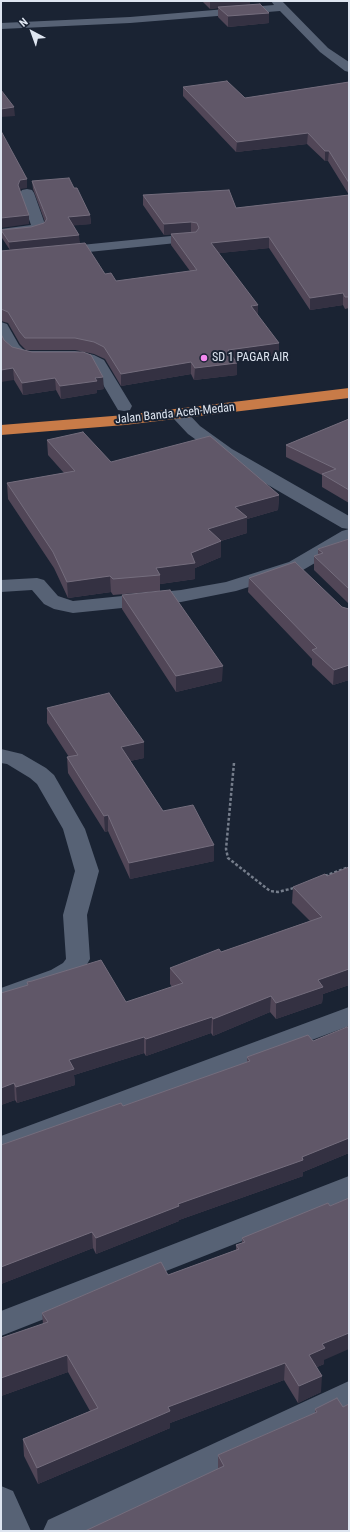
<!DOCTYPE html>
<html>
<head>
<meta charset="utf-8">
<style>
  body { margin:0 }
  #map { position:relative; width:350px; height:1532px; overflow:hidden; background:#1a2333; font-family:"Roboto Condensed",sans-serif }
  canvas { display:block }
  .frame { position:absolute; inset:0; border:2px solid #dee5f0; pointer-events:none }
  .north { position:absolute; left:12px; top:12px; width:40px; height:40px; -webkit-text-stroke:3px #1a2333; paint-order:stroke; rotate:319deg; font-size:11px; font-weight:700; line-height:16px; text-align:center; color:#dee5f0 }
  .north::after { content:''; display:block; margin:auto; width:14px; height:18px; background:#dee5f0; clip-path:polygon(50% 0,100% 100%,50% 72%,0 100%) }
</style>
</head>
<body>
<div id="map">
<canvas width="350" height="1532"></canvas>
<div class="frame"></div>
<div class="north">N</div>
</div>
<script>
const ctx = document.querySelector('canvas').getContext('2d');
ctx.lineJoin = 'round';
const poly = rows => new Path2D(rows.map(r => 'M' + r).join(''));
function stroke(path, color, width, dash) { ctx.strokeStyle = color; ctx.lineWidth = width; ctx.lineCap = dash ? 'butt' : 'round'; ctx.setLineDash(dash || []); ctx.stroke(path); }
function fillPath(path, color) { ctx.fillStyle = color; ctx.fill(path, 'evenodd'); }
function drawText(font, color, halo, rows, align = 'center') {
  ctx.font = font + ' "Roboto Condensed",sans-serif'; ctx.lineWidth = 4; ctx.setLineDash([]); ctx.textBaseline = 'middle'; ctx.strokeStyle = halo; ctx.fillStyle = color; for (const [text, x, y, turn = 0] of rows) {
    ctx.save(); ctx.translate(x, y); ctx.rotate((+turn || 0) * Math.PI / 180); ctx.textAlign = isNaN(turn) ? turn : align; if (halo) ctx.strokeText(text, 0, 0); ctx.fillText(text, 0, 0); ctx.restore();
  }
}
stroke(poly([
  [234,763,226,849,228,858,270,891,278,892,294,888],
  [325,876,349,867]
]), '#757d8b', 2.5, [3, 2]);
fillPath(poly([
  [271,1,282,1,328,48,349,62,349,72,345,71,320,52,280,11,130,23,1,29,1,23,130,17,274,5,271,1],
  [27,189,32,190,34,193,46,227,44,230,31,234,1,237,1,229,31,225,20,193,22,190,27,189],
  [191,234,196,235,198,238,196,241,1,261,1,253,191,234],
  [1,322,7,324,19,345,25,351,75,351,94,355,104,360,132,406,130,410,124,411,118,410,92,366,84,362,33,362,14,358,6,351,1,342,1,322],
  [179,409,185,410,200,426,232,449,349,516,349,543,303,570,236,591,181,602,73,613,54,609,44,604,32,590,1,592,1,580,37,578,44,580,58,596,73,601,181,590,226,582,289,562,342,531,349,529,342,528,220,457,188,434,173,418,171,414,173,410,179,409],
  [1,749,22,754,46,768,54,775,85,829,99,871,87,915,90,959,81,975,69,982,1,1007,1,988,51,970,63,963,66,959,63,915,75,871,63,829,37,784,30,778,7,764,1,763,1,749],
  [349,1007,349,1026,1,1157,1,1136,349,1007],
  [349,1176,349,1199,1,1336,1,1311,349,1176],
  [349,1381,349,1409,94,1531,43,1531,48,1520,349,1381],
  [1,1486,13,1491,31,1531,1,1531,1,1486]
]), '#576275');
fillPath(poly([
  [349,388,349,398,125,425,1,435,1,425,125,415,349,388]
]), '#c87b48');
fillPath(poly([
  [202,1,250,1,250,5,269,13,269,23,228,27,218,17,218,8,210,9],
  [349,82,349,195,328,161,325,161,307,144,236,152,183,96,183,87,245,98],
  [32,181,74,188,90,215,91,224,73,225,80,243,105,274,116,281,190,271,171,245,171,234,164,235,143,205,143,195,236,208,349,195,349,308,345,309,343,305,310,310,269,248,219,253,258,316,279,355,236,360,237,375,194,380,191,374,121,386,105,359,94,354,75,350,26,350,20,344,8,323,1,321,1,251,10,250,2,238,1,230,31,227,44,223,45,222,33,189],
  [4,340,12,347,104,389,97,390,97,393,61,399,56,390,23,395,14,380],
  [349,419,349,503,322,487,322,475,286,457,286,445],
  [47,440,111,462,279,495,278,510,247,519,247,533,221,541,221,557,195,568,195,579,160,584,160,591,113,595,111,592,68,598,54,568,8,499,7,483,64,473,48,455],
  [349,539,349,604,314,570,314,556,318,555,318,549],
  [249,578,342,607,349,609,349,680,333,685,312,665,312,659,248,592],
  [122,595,222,681,176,692,122,609],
  [47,708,144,758,130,761,163,811,214,861,130,879,108,831,105,832,68,773,67,757,69,757,47,723],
  [349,867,349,985,323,994,322,1003,276,1019,270,1012,213,1036,211,1033,146,1056,144,1053,74,1075,75,1085,17,1103,15,1100,1,1105,27,985,27,982,126,1002,172,987,170,984,170,968,221,952,310,921,292,903,293,887,327,876],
  [349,1028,349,1153,303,1172,303,1176,179,1220,179,1221,96,1254,93,1248,1,1284,1,1145,123,1106,247,1063,247,1057,313,1041],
  [242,1238,324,1360,324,1364,317,1367,321,1392,298,1403,284,1380,170,1423,170,1428,38,1484,24,1456,23,1439,90,1411,68,1372,1,1396,1,1338,43,1324,42,1313,168,1275,236,1250,236,1245,242,1243],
  [343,1407,218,1469,218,1455,315,1413,315,1409]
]), '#514657');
fillPath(poly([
  [210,1,250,1,250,5,218,7,218,8,210,9],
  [269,13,269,23,228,27,228,16],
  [14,107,15,116,1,117,1,109],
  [308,133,307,144,236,152,237,142],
  [325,151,329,151,328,161,325,161],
  [27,179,27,188,21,189,19,193,18,185,20,180],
  [29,215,29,224,1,228,1,218],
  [90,215,91,224,69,226,68,217],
  [191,222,191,233,164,235,164,224],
  [79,235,80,244,10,251,9,242],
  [269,237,269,248,211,254,211,243],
  [343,293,343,305,310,310,310,298],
  [258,305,258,317,251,306],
  [279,343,279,355,228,361,228,350],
  [191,362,191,374,121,386,121,374],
  [237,363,237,375,194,380,195,368],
  [13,368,14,380,1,382,1,370],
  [103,377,104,389,97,390,97,393,61,399,60,386],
  [55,378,56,390,23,395,22,383],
  [279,495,278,510,247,519,247,533,207,545,208,529,235,507],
  [221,541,221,557,195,568,195,579,160,584,160,575,156,568],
  [110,576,111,592,68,598,67,582],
  [349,665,349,680,333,685,334,670],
  [223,666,222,681,176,692,176,676],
  [144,742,144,758,121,763,121,747],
  [108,815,108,831,105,832,104,816],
  [214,845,214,861,130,879,129,863],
  [349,969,349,985,323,994,322,1003,276,1019,276,1003,318,980],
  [271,996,270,1012,213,1036,213,1019],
  [212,1017,211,1033,146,1056,146,1039],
  [144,1037,144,1053,74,1075,75,1085,17,1103,16,1087,69,1060],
  [14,1083,15,1100,1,1105,1,1088],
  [349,1138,349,1153,303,1172,303,1176,179,1220,179,1221,96,1254,96,1238,178,1204,302,1157],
  [92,1232,93,1248,1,1284,1,1267],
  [349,1333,349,1349,324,1360,324,1364,308,1371,309,1355,322,1344],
  [67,1355,68,1372,1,1396,1,1378],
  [285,1363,284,1380,170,1423,170,1428,38,1484,37,1468,168,1407],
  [322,1376,321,1392,298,1403,299,1386]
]), '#343142');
const building = poly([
  [260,4,269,13,228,16,218,7,260,4],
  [227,81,245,98,349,82,349,183,329,151,325,151,308,133,237,142,183,87,227,81],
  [1,90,14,107,1,109,1,90],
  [1,131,27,179,20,180,18,185,29,215,1,218,1,131],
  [69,178,74,188,77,188,90,215,68,217,79,235,9,242,1,230,31,227,44,223,47,219,32,181,69,178],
  [229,190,236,208,349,195,349,297,345,297,343,293,310,298,269,237,211,243,258,305,251,306,279,343,228,350,237,363,195,368,191,362,121,374,104,347,94,342,75,338,25,338,20,332,8,312,1,309,1,251,85,243,105,274,111,273,116,281,197,270,171,234,196,232,199,228,197,223,191,222,164,224,143,195,229,190],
  [1,334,4,340,12,347,32,352,83,352,91,355,103,377,95,378,97,381,60,386,55,378,22,383,13,368,1,370,1,334],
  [349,419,349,490,322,474,336,469,286,445,349,419],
  [83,432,111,462,210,436,279,495,235,507,247,517,208,529,221,541,191,553,195,563,156,568,160,575,113,579,110,576,67,582,53,552,7,483,75,471,47,440,83,432],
  [349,539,349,589,314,556,323,553,318,549,349,539],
  [295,562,342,607,349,609,349,665,334,670,312,650,317,648,249,578,295,562],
  [170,590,223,666,176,676,122,595,170,590],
  [109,693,144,742,121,747,163,811,193,805,214,845,129,863,108,815,104,816,67,757,78,755,47,708,109,693],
  [349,867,349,969,318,980,323,987,276,1003,271,996,213,1019,212,1017,146,1039,144,1037,69,1060,74,1069,16,1087,14,1083,1,1088,1,993,28,985,27,982,32,981,101,960,126,1002,183,983,170,968,219,949,221,952,322,917,293,887,325,874,327,876,349,867],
  [347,1027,349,1028,349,1138,302,1157,303,1160,178,1204,179,1206,96,1238,92,1232,1,1267,1,1145,121,1103,123,1106,250,1061,247,1057,308,1035,313,1041,347,1027],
  [349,1198,349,1333,322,1344,325,1348,309,1355,322,1376,299,1386,285,1363,168,1407,170,1411,37,1468,23,1439,98,1408,67,1355,1,1378,1,1338,48,1322,42,1313,161,1262,168,1275,239,1249,236,1245,245,1242,242,1238,328,1203,330,1206,349,1198],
  [337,1398,343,1407,349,1404,349,1531,85,1531,224,1466,218,1455,317,1412,315,1409,337,1398]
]);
fillPath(building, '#605768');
stroke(building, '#746d7d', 1);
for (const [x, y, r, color] of [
  [204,358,4,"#f489ef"]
]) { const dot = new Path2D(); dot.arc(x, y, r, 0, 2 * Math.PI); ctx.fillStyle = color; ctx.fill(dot); stroke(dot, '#1a2333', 1.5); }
drawText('12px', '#dee5f0', '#1a2333', [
  ["SD 1 PAGAR AIR",212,358]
], 'left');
drawText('12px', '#dee5f0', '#1a2333', [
  ["Jalan Banda Aceh-Medan",175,414,-6]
]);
</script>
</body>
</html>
